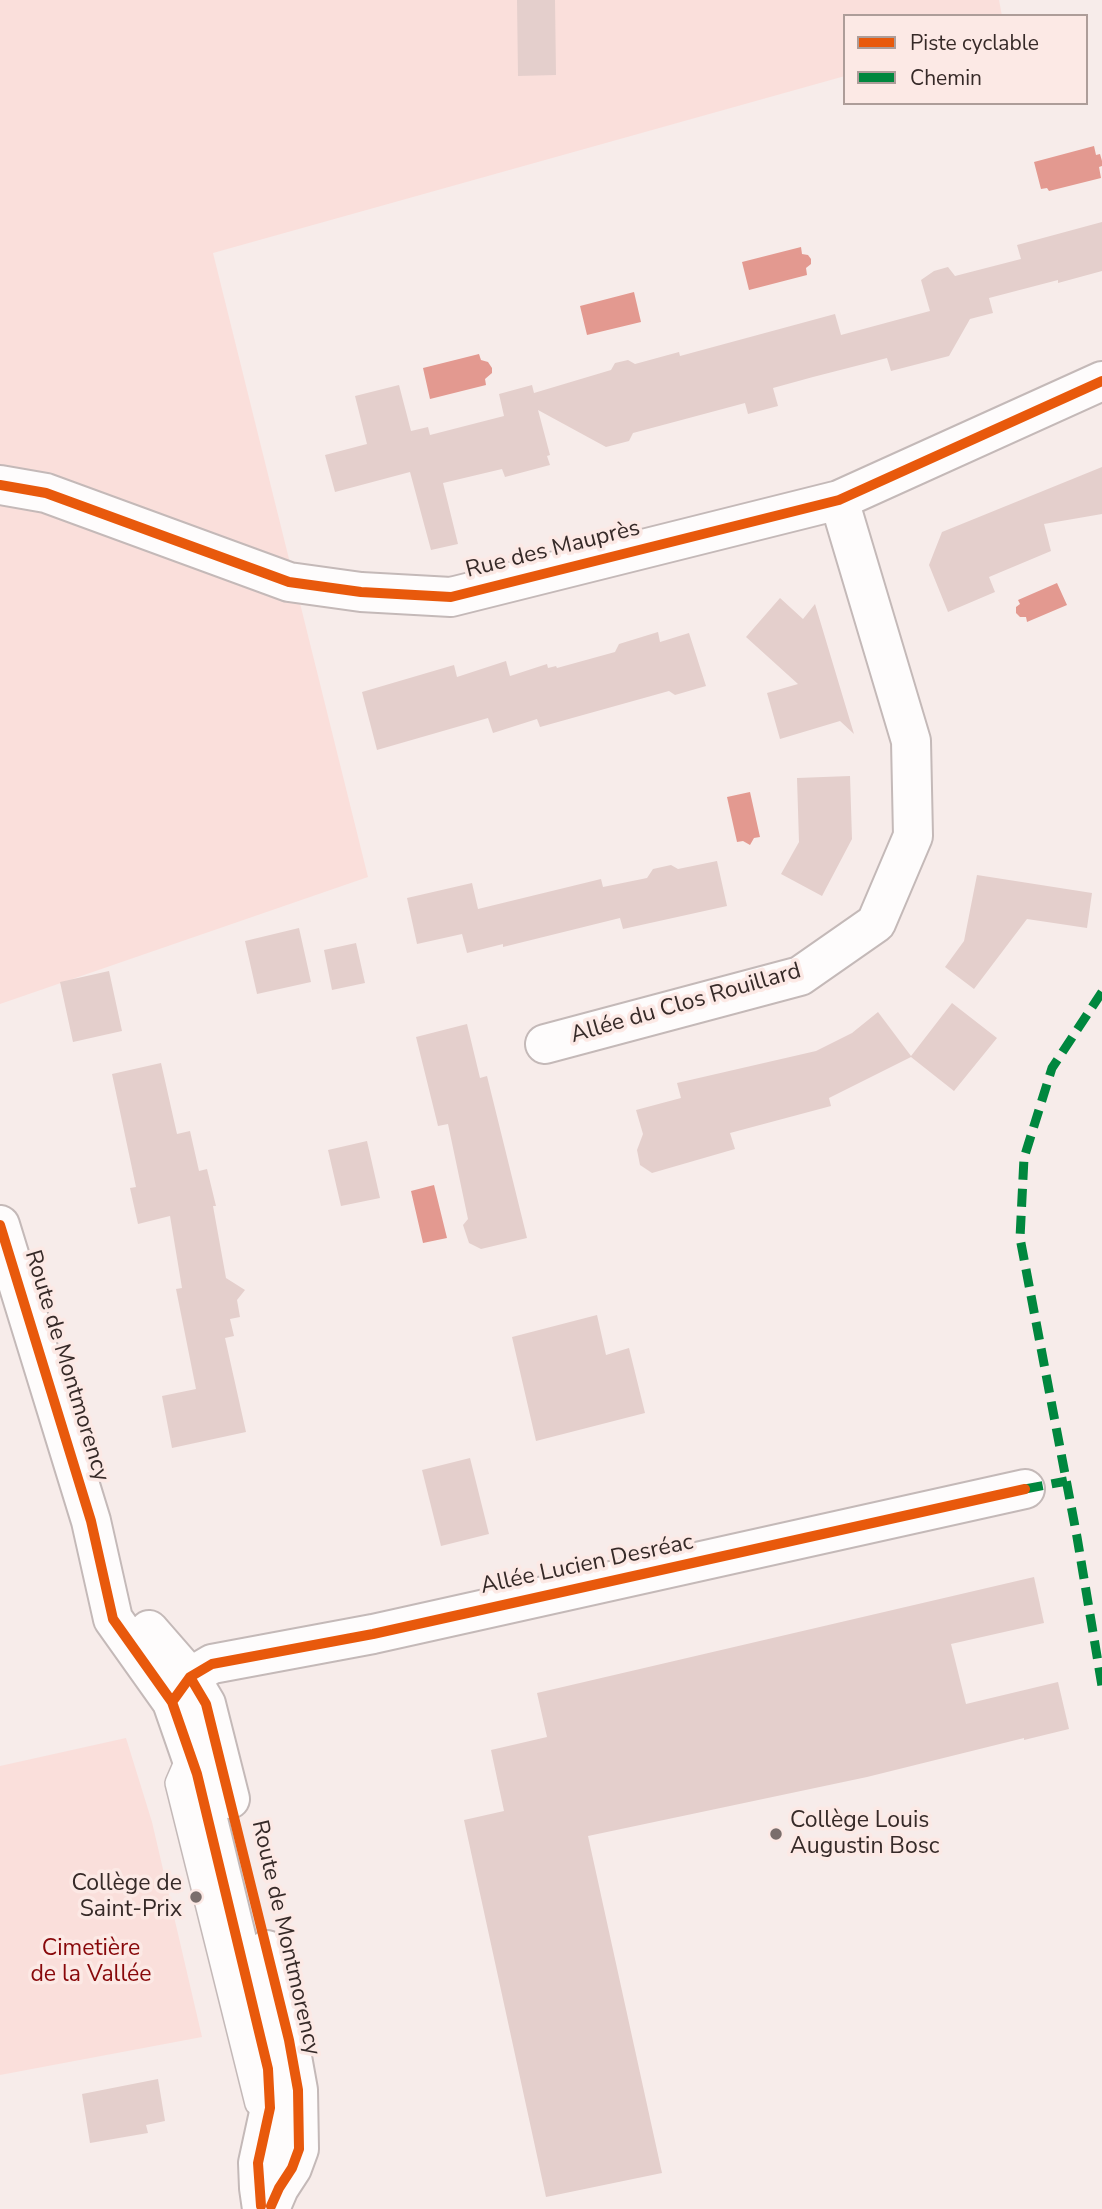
<!DOCTYPE html>
<html>
<head>
<meta charset="utf-8">
<style>
  body { margin:0 }
  #map { position:relative; width:1102px; height:2209px; overflow:hidden; background:#f7ecea; font-family:"Nunito Sans",sans-serif }
  canvas { display:block }
  .legend { position:absolute; left:843px; top:14px; width:245px; height:91px; box-sizing:border-box; background:#fce9e5; border:2px solid #ad9d99; margin:0; padding:9px 12px; list-style:none; font-size:21px; color:#362a28 }
  .legend li { display:flex; align-items:center; gap:14px; height:35px }
  .legend b { width:35px; border:2px solid #ad9d99 }
</style>
</head>
<body>
<div id="map">
<canvas width="1102" height="2209"></canvas>
<ul class="legend">
<li><b style="height:9px;background:#e8590c"></b>Piste cyclable</li>
<li><b style="height:9px;background:#00873e"></b>Chemin</li>
</ul>
</div>
<script>
const ctx = document.querySelector('canvas').getContext('2d');
ctx.lineJoin = 'round';
function fillPath(path, color) { ctx.fillStyle = color; ctx.fill(path, 'evenodd'); }
const poly = rows => new Path2D(rows.map(r => 'M' + r).join(''));
function stroke(path, color, width, dash) { ctx.strokeStyle = color; ctx.lineWidth = width; ctx.lineCap = dash ? 'butt' : 'round'; ctx.setLineDash(dash || []); ctx.stroke(path); }
function drawText(font, color, halo, rows, align = 'center') {
  ctx.font = font + ' "Nunito Sans",sans-serif'; ctx.lineWidth = 7; ctx.setLineDash([]); ctx.textBaseline = 'middle'; ctx.strokeStyle = halo; ctx.fillStyle = color; for (const [text, x, y, turn = 0] of rows) {
    ctx.save(); ctx.translate(x, y); ctx.rotate((+turn || 0) * Math.PI / 180); ctx.textAlign = isNaN(turn) ? turn : align; if (halo) ctx.strokeText(text, 0, 0); ctx.fillText(text, 0, 0); ctx.restore();
  }
}
fillPath(poly([
  [0,0,999,0,1002,16,845,16,845,76,213,253,368,877,0,1004],
  [126,1738,152,1822,202,2037,0,2075,0,1766]
]), '#fadfdb');
fillPath(poly([
  [1094,146,1096,155,1100,154,1102,161,1102,166,1099,167,1101,178,1049,191,1047,188,1041,189,1034,162],
  [801,247,802,254,808,255,811,259,811,264,806,268,807,275,749,290,742,262],
  [634,292,641,322,587,335,580,306],
  [479,354,481,360,488,362,492,368,492,373,485,379,486,385,430,399,423,368],
  [1057,583,1067,605,1027,622,1026,617,1020,617,1016,613,1016,607,1020,604,1018,600],
  [750,792,760,837,754,838,750,845,743,841,737,842,727,797],
  [434,1185,447,1238,423,1243,411,1191]
]), '#e39990');
fillPath(poly([
  [517,0,555,0,556,75,518,76],
  [1102,222,1102,271,1058,283,1058,280,989,298,993,313,970,319,949,356,891,371,887,358,813,377,773,388,778,406,748,414,745,403,633,433,629,441,606,447,538,410,550,455,547,456,550,465,505,477,502,469,443,483,458,544,431,550,410,472,335,492,325,455,367,444,355,396,399,385,411,431,428,427,430,435,504,416,499,394,532,385,534,393,611,370,615,363,628,360,635,364,679,352,680,356,835,314,841,335,930,311,921,280,934,271,948,267,955,276,1021,259,1017,245],
  [1102,467,1102,514,1044,524,1051,551,989,577,995,592,948,612,929,565,942,532],
  [780,598,803,619,815,604,854,734,840,721,780,739,767,693,798,684,746,637],
  [658,632,660,642,689,633,706,686,675,695,669,691,540,727,537,719,493,733,488,718,377,750,362,692,454,665,457,677,506,661,510,676,547,664,548,668,556,666,557,668,615,652,619,644],
  [850,776,852,839,822,896,781,874,799,842,797,778],
  [717,861,727,906,623,929,620,918,503,947,503,944,467,953,462,934,417,944,407,898,472,883,478,909,601,879,603,887,647,878,653,869,671,865,678,869],
  [977,875,1092,893,1087,928,1027,919,974,989,945,967,964,941],
  [299,928,311,982,257,994,245,941],
  [356,943,365,983,332,990,324,950],
  [109,971,122,1031,73,1042,60,982],
  [952,1003,997,1038,954,1091,911,1057,829,1098,831,1106,730,1133,735,1149,652,1173,640,1165,637,1150,643,1134,636,1110,681,1098,677,1083,816,1051,852,1033,878,1012,911,1056],
  [467,1024,480,1078,487,1076,527,1238,481,1249,469,1243,463,1225,468,1219,448,1124,438,1126,416,1037],
  [161,1063,177,1134,190,1131,199,1171,207,1169,216,1206,213,1206,226,1278,245,1290,237,1300,240,1317,230,1319,234,1336,225,1338,246,1432,172,1448,162,1396,196,1389,176,1289,182,1288,170,1216,138,1224,130,1188,136,1187,112,1074],
  [367,1141,380,1198,341,1206,328,1150],
  [597,1315,606,1355,629,1348,645,1413,536,1441,512,1337],
  [470,1458,489,1534,441,1546,422,1470],
  [1034,1577,1044,1623,951,1644,966,1704,1058,1682,1069,1729,1024,1740,1024,1738,867,1777,588,1836,662,2173,546,2197,464,1820,504,1811,491,1750,547,1737,537,1693],
  [158,2079,165,2121,146,2125,148,2133,90,2143,82,2094]
]), '#e4cfcc');
const service = poly([
  [189,1753,176,1783,256,2104]
]);
const minor = poly([
  [0,485,46,493,289,582,361,592,451,597,839,500,1102,381],
  [545,1044,800,976,876,923,913,836,911,741,839,500],
  [172,1702,190,1677,212,1664,373,1634,1025,1489]
]);
const tertiary = poly([
  [0,1225,91,1521,113,1619,172,1702,197,1774,268,2069,270,2108,258,2163,259,2188,262,2209],
  [149,1630,190,1677,206,1704,230,1799],
  [267,1950,289,2040,298,2090,299,2149,292,2168,279,2188,270,2209]
]);
stroke(service, '#c4b9b8', 24);
stroke(minor, '#c4b9b8', 42);
stroke(tertiary, '#c4b9b8', 42);
stroke(service, '#fefcfc', 21);
stroke(minor, '#fefcfc', 38);
stroke(tertiary, '#fefcfc', 38);
stroke(poly([
  [1102,992,1052,1068,1024,1158,1020,1238,1077,1537,1102,1686],
  [1025,1489,1067,1481]
]), '#00873e', 9, [18, 9]);
stroke(poly([
  [0,485,46,493,289,582,361,592,451,597,839,500,1102,381],
  [0,1225,91,1521,113,1619,172,1702,197,1774,268,2069,270,2108,258,2163,261,2206],
  [190,1677,206,1704,289,2040,298,2090,299,2149,292,2168,279,2188,271,2206],
  [172,1702,190,1677,212,1664,373,1634,1025,1489]
]), '#e8590c', 10);
for (const [x, y, r, color] of [
  [776,1834,7,"#7a6e6c"],
  [196,1897,7,"#7a6e6c"]
]) { const dot = new Path2D(); dot.arc(x, y, r, 0, 2 * Math.PI); ctx.fillStyle = color; ctx.fill(dot); stroke(dot, '#fce9e5', 2.5); }
drawText('23px', '#362a28', '#fce9e5', [
  ["Rue des Mauprès",553,550,-14],
  ["Allée du Clos Rouillard",686,1004,-16],
  ["Route de Montmorency",66,1366,73],
  ["Allée Lucien Desréac",587,1565,-12],
  ["Route de Montmorency",285,1938,77]
]);
drawText('23px', '#362a28', '#fce9e5', [
  ["Collège Louis",790,1821],
  ["Augustin Bosc",790,1847],
  ["Collège de",182,1884,"right"],
  ["Saint-Prix",182,1910,"right"]
], 'left');
drawText('23px', '#88080a', '#fce9e5', [
  ["Cimetière",91,1949],
  ["de la Vallée",91,1975]
]);
</script>
</body>
</html>
